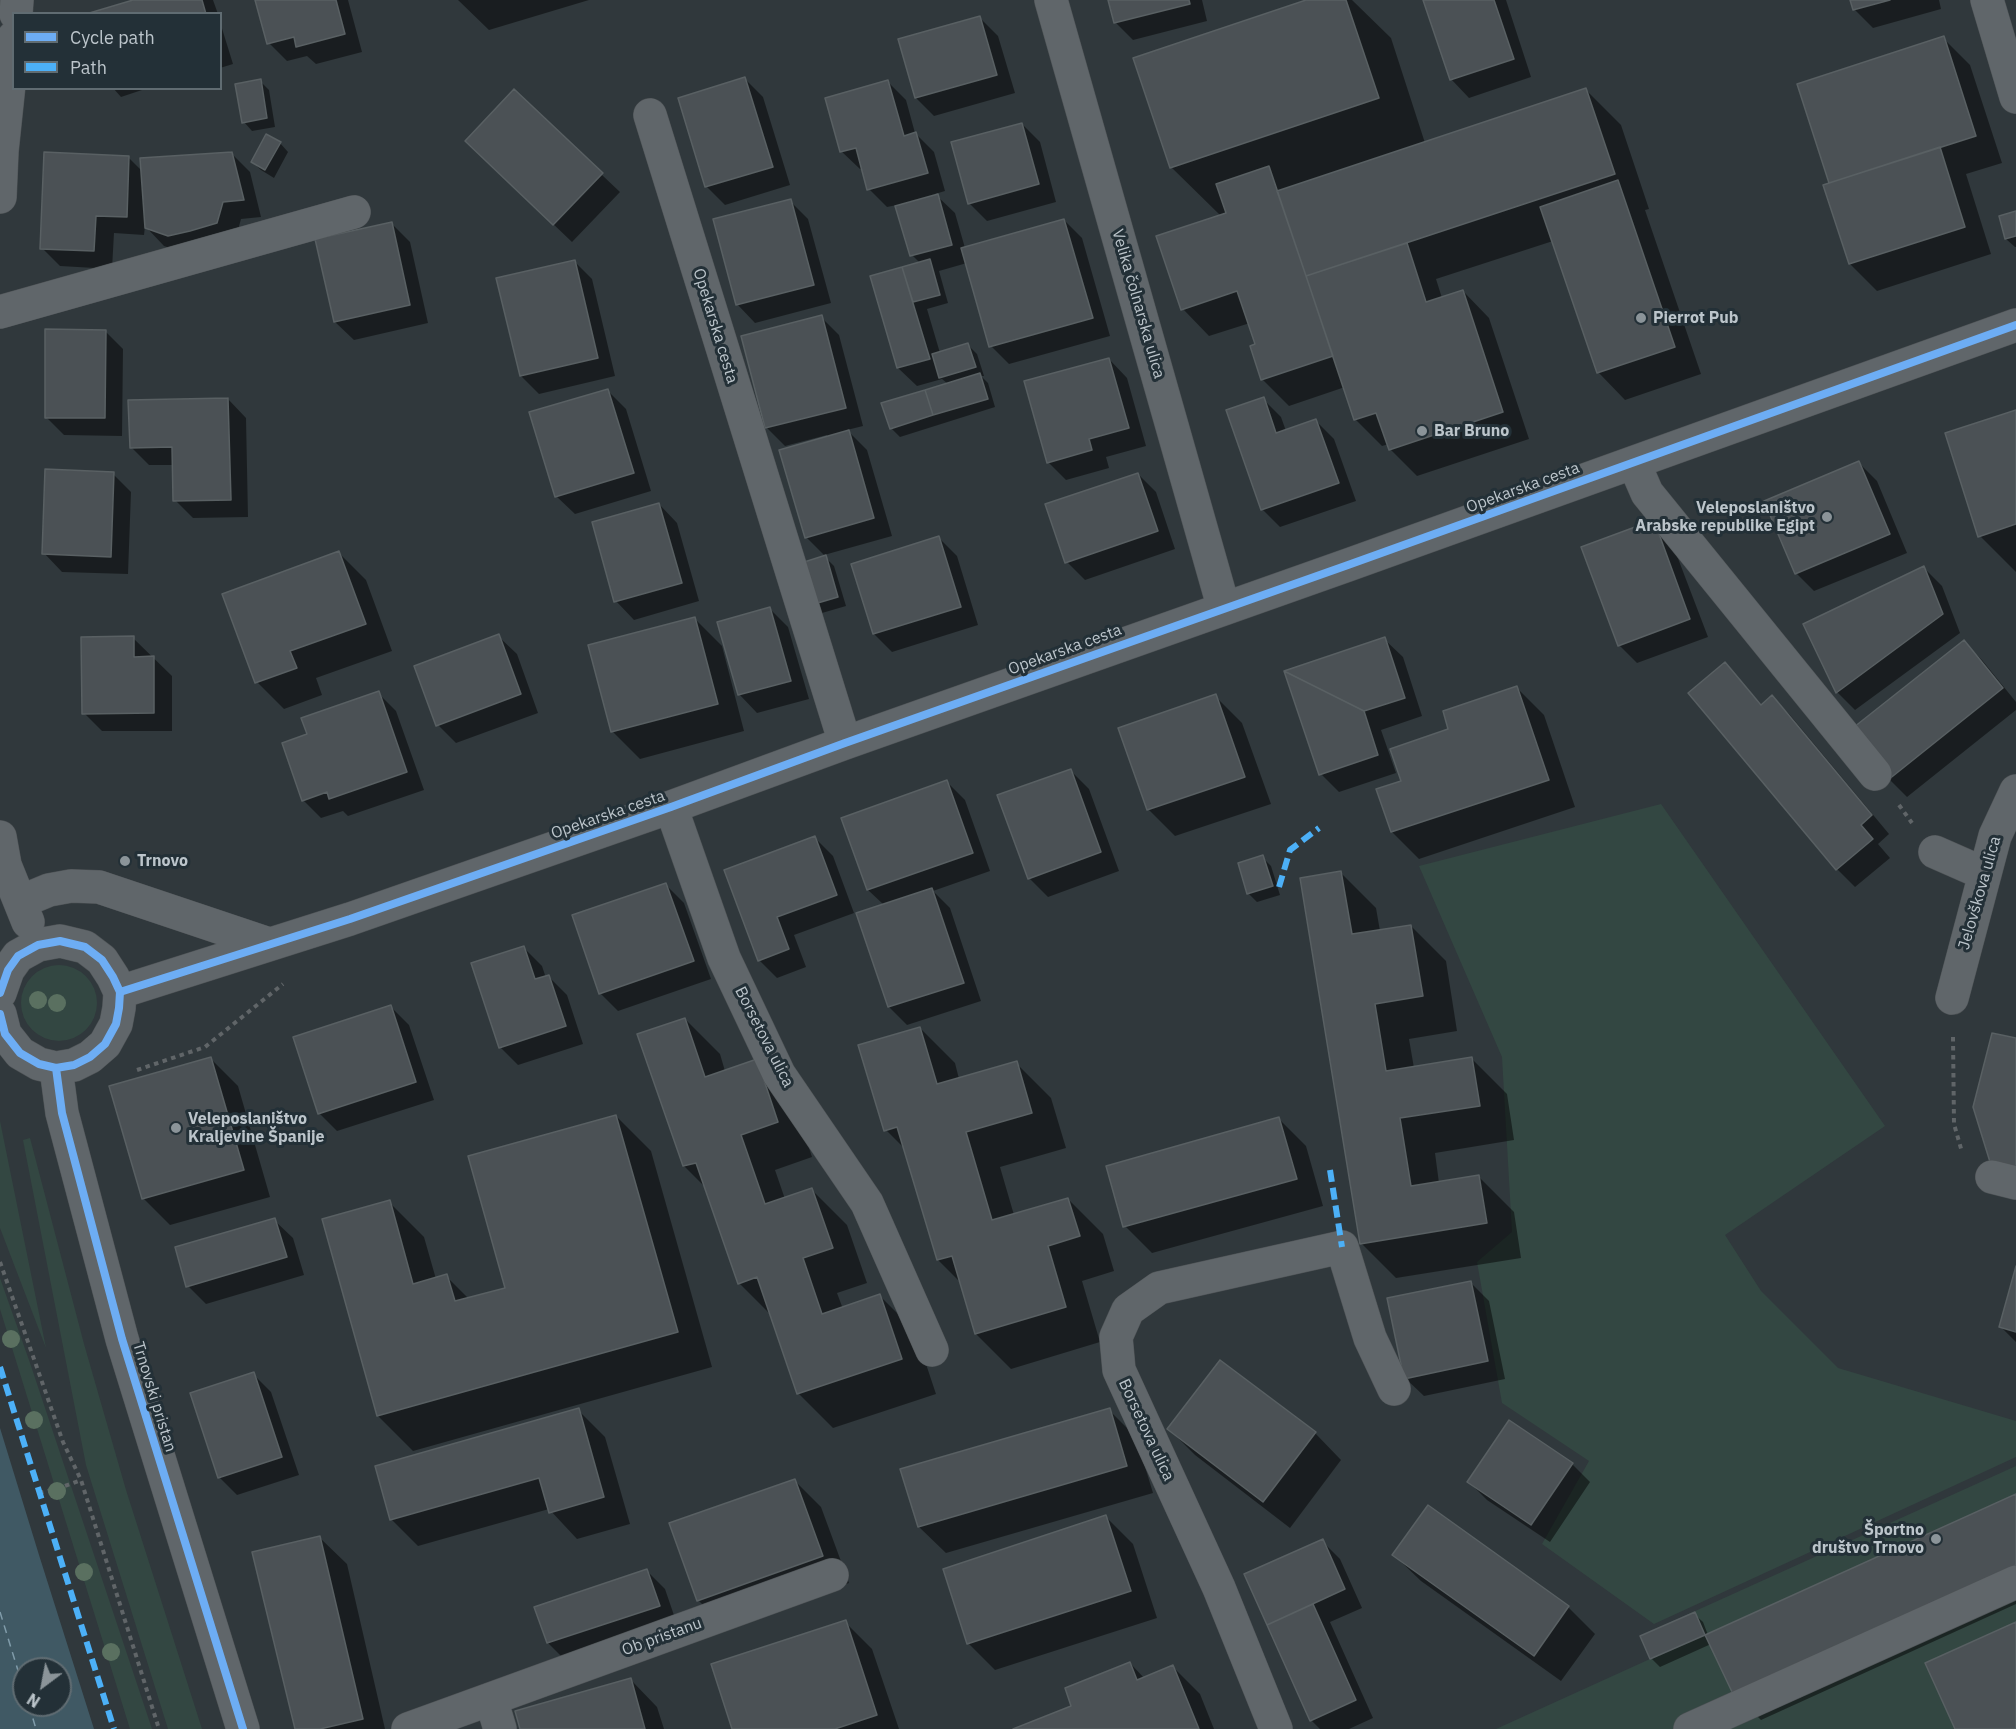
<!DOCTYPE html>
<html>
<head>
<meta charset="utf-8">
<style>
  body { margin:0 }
  #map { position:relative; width:2016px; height:1729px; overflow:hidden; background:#30383c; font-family:"IBM Plex Sans",sans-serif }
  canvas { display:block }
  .legend { position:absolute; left:12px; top:12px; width:210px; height:78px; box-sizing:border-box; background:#233037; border:2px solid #606c72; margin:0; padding:8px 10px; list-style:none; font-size:18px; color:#bcc5cb }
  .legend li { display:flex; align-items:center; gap:12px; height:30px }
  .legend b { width:30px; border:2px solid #606c72 }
  .north { position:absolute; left:12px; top:1657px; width:60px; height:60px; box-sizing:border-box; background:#233037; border:2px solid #606c72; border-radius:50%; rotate:212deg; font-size:16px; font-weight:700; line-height:24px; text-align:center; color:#bcc5cb }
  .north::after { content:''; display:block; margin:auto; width:21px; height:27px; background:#8b9499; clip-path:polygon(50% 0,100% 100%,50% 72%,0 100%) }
</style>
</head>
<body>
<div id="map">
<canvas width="2016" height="1729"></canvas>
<ul class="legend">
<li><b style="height:8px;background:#6dadf4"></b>Cycle path</li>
<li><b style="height:8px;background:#4cb0f7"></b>Path</li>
</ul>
<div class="north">N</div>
</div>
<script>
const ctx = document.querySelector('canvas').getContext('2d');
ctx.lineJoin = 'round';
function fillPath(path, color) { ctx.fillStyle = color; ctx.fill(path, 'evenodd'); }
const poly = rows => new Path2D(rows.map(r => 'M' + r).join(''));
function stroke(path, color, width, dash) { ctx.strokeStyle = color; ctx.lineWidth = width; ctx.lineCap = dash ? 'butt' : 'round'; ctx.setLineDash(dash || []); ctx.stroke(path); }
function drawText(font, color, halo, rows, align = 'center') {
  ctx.font = font + ' "IBM Plex Sans",sans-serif'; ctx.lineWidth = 6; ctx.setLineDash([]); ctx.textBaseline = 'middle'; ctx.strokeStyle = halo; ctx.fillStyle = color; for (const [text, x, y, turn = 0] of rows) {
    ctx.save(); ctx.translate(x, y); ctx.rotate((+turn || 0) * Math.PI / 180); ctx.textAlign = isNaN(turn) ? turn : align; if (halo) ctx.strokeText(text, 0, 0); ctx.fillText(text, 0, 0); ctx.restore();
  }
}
fillPath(poly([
  [1661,804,1885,1126,1725,1235,1761,1291,1838,1368,2016,1421,2016,1457,1654,1624,1542,1544,1589,1461,1502,1403,1477,1262,1512,1232,1502,1057,1419,866],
  '21 1003a38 38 0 1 1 76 0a38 38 0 1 1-76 0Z',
  [0,1121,46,1348,0,1228],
  [30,1138,84,1344,126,1490,202,1729,168,1729,86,1465,23,1140],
  [0,1278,30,1363,152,1729,130,1729,0,1309],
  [2016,1466,2016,1729,1496,1729,1650,1659,1640,1636]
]), '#334742');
fillPath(poly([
  [0,1428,39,1555,94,1729,0,1729],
  [24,1669,60,1669,60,1705,24,1705]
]), '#405964');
fillPath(poly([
  [138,0,213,0,218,14,92,14],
  [257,0,348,0,362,52,316,64,307,56,287,61,269,43],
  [458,0,589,0,489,30],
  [1110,0,1202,0,1207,21,1133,40,1115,22],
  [1311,0,1352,0,1391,38,1425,143,1586,90,1621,125,1649,209,1645,210,1701,374,1625,400,1599,373,1553,241,1436,279,1442,298,1463,291,1489,318,1529,439,1417,476,1390,449,1389,444,1382,446,1355,419,1345,387,1289,406,1262,379,1257,345,1250,323,1209,336,1183,309,1221,216,1171,167],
  [1425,0,1506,0,1531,77,1469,98,1451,79],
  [1852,0,1939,0,1941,9,1873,28,1855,10],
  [980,18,998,36,1015,93,934,116,916,98],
  [220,22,233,64,220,68],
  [1943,38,1970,65,2002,163,1966,174,1991,254,1877,291,1850,264,1825,186,1831,184,1799,85],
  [745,79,763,97,790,185,725,205,707,187,680,99],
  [260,81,269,90,275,127,252,131,244,122],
  [888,82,906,100,915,133,934,152,945,191,935,194,955,213,965,248,1064,220,1082,238,1110,336,1009,364,991,346,967,263,939,271,948,303,927,309,940,353,968,345,977,354,984,376,981,376,988,383,995,407,900,437,891,428,948,384,942,379,917,386,898,368,872,277,920,263,912,255,897,205,887,207,869,189,863,168,860,169,841,151],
  [113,88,148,88,121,97],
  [514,92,620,192,572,242,485,159],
  [1022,124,1040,142,1056,202,987,221,969,203],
  [280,143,288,152,274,178,261,170,252,162],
  [231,153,250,172,261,217,241,219,235,241,187,254,164,246,145,226,144,235,114,233,112,269,60,266,42,248,128,157,142,171],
  [790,201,808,219,831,303,755,323,737,304],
  [2016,214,2016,247,2015,247,2006,239],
  [392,224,410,242,428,323,354,340,335,322],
  [574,261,592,279,615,376,539,394,521,376],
  [821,317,839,335,863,426,847,430,867,450,892,536,824,555,806,537,827,435,785,446,767,428,743,337],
  [105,331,123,349,122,436,64,435,46,417],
  [1109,359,1127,378,1146,446,1106,457,1109,468,1066,480,1048,462],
  [608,391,626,409,651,491,575,514,556,496],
  [228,399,246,418,248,517,193,518,175,500,174,465,149,465,131,447],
  [1263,399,1281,417,1286,431,1316,421,1334,439,1356,501,1280,527,1262,509],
  [2016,412,2016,572,1980,536],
  [1859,463,1877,481,1907,553,1814,591,1796,573],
  [113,474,131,492,128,574,62,572,44,553],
  [1138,474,1156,492,1175,549,1085,580,1067,562],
  [659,504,677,523,699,601,634,620,616,601],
  [1653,521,1671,540,1708,637,1637,663,1619,645],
  [939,538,957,556,978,625,892,652,874,634],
  [339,553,366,580,392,651,316,678,322,695,284,709,257,682],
  [825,557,834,566,846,606,822,613,813,604],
  [1924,568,1942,586,1960,633,1855,710,1837,692],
  [770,609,788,627,809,699,757,713,739,694],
  [695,619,722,646,744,731,640,759,613,732],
  [498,636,517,654,538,713,456,743,438,725],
  [133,638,172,676,172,731,102,731,84,713],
  [1384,639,1403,657,1422,716,1381,730,1396,773,1339,792,1321,774],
  [1964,642,1982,660,2016,702,2016,710,1907,797,1889,779],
  [1725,664,1762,705,1772,697,1790,715,1889,834,1878,844,1890,858,1855,887,1837,869],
  [1517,688,1544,715,1575,807,1419,859,1392,832,1402,782,1450,730],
  [378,693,396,711,424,790,348,816,343,811,321,818,303,800,309,735],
  [1215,696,1242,723,1271,804,1175,836,1149,810,1120,729],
  [1071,771,1089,789,1119,871,1048,897,1029,878],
  [947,782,965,800,990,871,933,891,950,908,981,1001,907,1025,889,1007,884,905,868,890,843,819],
  [815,838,833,856,854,913,794,935,806,967,777,978,759,960,726,871],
  [1262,857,1271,866,1280,895,1257,902,1248,893],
  [1341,873,1376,908,1380,931,1411,926,1446,961,1457,1031,1409,1039,1414,1068,1472,1059,1507,1094,1514,1140,1435,1153,1439,1183,1479,1177,1514,1212,1521,1258,1396,1278,1361,1243],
  [666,885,684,903,711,979,618,1011,600,993],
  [524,948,542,966,546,978,549,977,567,995,583,1044,518,1065,500,1047],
  [391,1007,409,1025,434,1100,337,1131,319,1113],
  [685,1019,720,1054,725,1071,757,1061,792,1096,812,1157,775,1170,785,1199,812,1190,847,1225,867,1283,837,1293,843,1309,880,1296,915,1331,936,1394,833,1428,798,1393,771,1315,739,1283,706,1188,684,1166],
  [920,1028,955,1063,959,1079,1016,1063,1051,1098,1066,1148,1000,1167,1014,1215,1068,1199,1103,1234,1114,1271,1082,1281,1100,1342,1011,1369,976,1334,961,1283,938,1260,906,1150,886,1130],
  [211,1059,238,1086,270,1197,170,1225,143,1198],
  [616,1116,651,1151,712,1367,413,1451,378,1416,389,1202,424,1237,436,1279,446,1276,469,1299,507,1289],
  [1279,1119,1306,1146,1323,1206,1152,1253,1125,1226],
  [274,1220,293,1238,304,1275,206,1304,188,1286],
  [2016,1272,2016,1342,2001,1327],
  [1471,1283,1489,1301,1505,1379,1424,1396,1405,1378],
  [253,1374,271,1392,299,1475,237,1495,219,1477],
  [578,1410,605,1437,630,1524,577,1539,549,1509,418,1546,391,1519],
  [1109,1410,1136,1437,1153,1493,946,1553,919,1527],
  [1169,1429,1315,1433,1341,1460,1290,1528,1195,1455],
  [1572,1464,1590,1482,1550,1542,1487,1500,1469,1482],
  [794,1480,821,1507,849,1583,725,1627,698,1600],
  [2016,1495,2016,1604,1761,1720,1734,1693,1711,1644,1660,1667,1651,1658,1694,1614,1703,1622,1708,1635],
  [1428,1507,1568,1607,1595,1634,1561,1681,1421,1581,1394,1555],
  [1106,1517,1133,1544,1157,1618,995,1670,968,1643],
  [320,1538,347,1564,385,1729,296,1729],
  [1322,1541,1340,1559,1362,1608,1330,1622,1373,1718,1349,1729,1320,1729,1311,1720,1246,1575],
  [647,1571,665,1589,677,1624,566,1661,548,1643,536,1607],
  [845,1622,872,1649,899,1729,734,1729],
  [1130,1663,1145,1679,1173,1667,1200,1694,1214,1729,1017,1729,1073,1706],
  [631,1680,657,1707,664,1729,521,1729]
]), '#0007');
stroke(poly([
  [0,1612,24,1690],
  [29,1705,36,1729]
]), '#809caa', 1.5, [8, 6]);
const building = poly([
  [133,0,202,0,206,14,86,14,133,0],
  [255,0,336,0,345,34,296,47,294,37,267,44,255,0],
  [1108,0,1189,0,1190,4,1114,23,1108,0],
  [1306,0,1346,0,1379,98,1170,168,1133,58,1306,0],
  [1423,0,1494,0,1514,59,1450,80,1423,0],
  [1850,0,1890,0,1853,10,1850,0],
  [980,16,997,75,915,98,898,39,980,16],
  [1944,36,1976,136,1829,183,1797,84,1944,36],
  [745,77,773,167,705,187,678,98,745,77],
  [261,79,267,118,242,123,235,84,261,79],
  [888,80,904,136,916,132,928,173,867,190,856,148,840,152,825,98,888,80],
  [1586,88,1615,174,1306,276,1277,191,1586,88],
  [514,89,603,173,553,225,465,141,514,89],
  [1022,123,1039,184,968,204,951,142,1022,123],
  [266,134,281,142,265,170,251,162,266,134],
  [1940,147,1965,227,1849,264,1823,185,1940,147],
  [44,152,129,156,127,217,96,216,94,251,40,249,44,152],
  [232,152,244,200,223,202,217,223,190,231,168,236,145,228,140,158,232,152],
  [1269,166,1333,356,1261,380,1250,346,1255,344,1237,291,1181,310,1156,236,1226,213,1216,184,1269,166],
  [1618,180,1675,347,1597,373,1540,207,1618,180],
  [938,194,952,245,910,256,895,206,938,194],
  [791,199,814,285,736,305,713,219,791,199],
  [2016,211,2016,236,2005,239,1999,216,2016,211],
  [1064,219,1093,318,989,347,961,248,1064,219],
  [392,222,410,305,334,322,315,239,392,222],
  [1407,243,1426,302,1463,290,1503,412,1389,450,1376,413,1354,420,1306,276,1407,243],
  [930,259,940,295,913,302,902,267,930,259],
  [575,260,598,358,520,376,496,278,575,260],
  [902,267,930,359,897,368,870,276,902,267],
  [822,315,846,408,765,428,741,336,822,315],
  [45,329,106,330,105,418,45,418,45,329],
  [968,343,976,367,939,378,932,354,968,343],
  [1109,358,1129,428,1089,439,1092,450,1047,463,1024,381,1109,358],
  [980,373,988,399,933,415,925,390,980,373],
  [608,389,634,473,555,497,529,412,608,389],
  [925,390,933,415,890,429,881,403,925,390],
  [1264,397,1276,433,1316,419,1339,483,1261,510,1226,410,1264,397],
  [228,398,231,500,173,501,172,447,130,448,128,400,228,398],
  [2016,410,2016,524,1978,537,1945,433,2016,410],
  [849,430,874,518,805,538,779,450,849,430],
  [1859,461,1890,534,1795,574,1764,501,1859,461],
  [45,469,114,472,111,557,42,554,45,469],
  [1138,473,1158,531,1065,563,1045,504,1138,473],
  [659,503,682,583,614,602,592,522,659,503],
  [1654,520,1690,619,1618,646,1581,547,1654,520],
  [939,536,961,607,873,634,851,564,939,536],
  [339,551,366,624,290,651,297,668,255,683,222,594,339,551],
  [826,555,838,597,811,605,798,564,826,555],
  [1924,566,1943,614,1836,693,1803,624,1924,566],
  [770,607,791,681,738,695,717,622,770,607],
  [695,617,718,704,611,732,588,645,695,617],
  [499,634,521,694,436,726,414,666,499,634],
  [134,636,134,657,154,656,154,713,82,714,81,637,134,636],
  [1385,637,1405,698,1364,711,1284,671,1385,637],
  [1964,640,2003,688,1888,780,1849,731,1964,640],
  [1725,662,1761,705,1772,695,1872,815,1861,825,1873,839,1836,870,1688,693,1725,662],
  [1284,671,1364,711,1378,755,1319,775,1284,671],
  [1517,686,1549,780,1391,832,1376,789,1401,781,1390,749,1448,729,1443,711,1517,686],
  [379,691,407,772,329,799,327,792,302,801,282,743,307,734,301,718,379,691],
  [1216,694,1245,777,1147,810,1118,728,1216,694],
  [1071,769,1101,852,1028,879,997,795,1071,769],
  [947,780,973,853,867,890,841,818,947,780],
  [815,836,837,895,777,917,789,949,758,961,724,870,815,836],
  [1263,855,1273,886,1247,894,1238,863,1263,855],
  [1341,871,1352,934,1411,925,1423,996,1375,1004,1386,1071,1472,1057,1480,1106,1400,1118,1411,1186,1479,1175,1487,1223,1360,1244,1300,878,1341,871],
  [666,883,694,961,599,994,572,915,666,883],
  [932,888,964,983,888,1007,856,913,932,888],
  [524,946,535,979,549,975,566,1026,499,1048,471,963,524,946],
  [391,1005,416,1082,318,1114,293,1037,391,1005],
  [685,1018,705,1077,757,1059,778,1122,741,1135,765,1204,812,1188,833,1248,803,1258,822,1314,880,1294,902,1359,797,1394,757,1277,738,1284,696,1163,683,1166,637,1034,685,1018],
  [920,1027,937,1084,1017,1061,1032,1113,966,1132,992,1220,1068,1198,1080,1236,1048,1246,1066,1307,975,1334,952,1256,937,1260,897,1127,884,1131,858,1045,920,1027],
  [1992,1033,2016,1038,2016,1167,1990,1162,1973,1107,1992,1033],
  [211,1057,244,1170,142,1199,109,1086,211,1057],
  [616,1115,678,1332,377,1416,322,1219,390,1200,413,1284,447,1274,455,1301,505,1288,468,1156,616,1115],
  [1279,1117,1297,1179,1123,1227,1106,1166,1279,1117],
  [275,1218,287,1257,186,1287,175,1247,275,1218],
  [2016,1266,2016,1332,1999,1327,2016,1266],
  [1471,1281,1488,1361,1404,1379,1387,1298,1471,1281],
  [1220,1360,1316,1432,1263,1502,1167,1429,1220,1360],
  [254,1372,282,1457,218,1478,190,1393,254,1372],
  [579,1408,604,1497,549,1513,539,1478,390,1520,375,1466,579,1408],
  [1110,1408,1127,1466,918,1527,900,1469,1110,1408],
  [1509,1420,1573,1463,1531,1525,1467,1482,1509,1420],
  [795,1479,823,1556,697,1601,669,1523,795,1479],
  [2016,1494,2016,1565,1733,1694,1705,1635,2016,1494],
  [1428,1505,1569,1606,1534,1656,1392,1555,1428,1505],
  [1106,1515,1131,1591,967,1644,943,1569,1106,1515],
  [320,1536,363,1719,320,1729,295,1729,252,1552,320,1536],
  [1323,1539,1345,1589,1267,1625,1244,1574,1323,1539],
  [647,1569,660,1606,547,1643,534,1607,647,1569],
  [1313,1604,1356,1700,1310,1721,1267,1625,1313,1604],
  [1695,1612,1705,1635,1650,1659,1640,1636,1695,1612],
  [846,1620,877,1715,835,1729,732,1729,711,1664,846,1620],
  [2016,1622,2016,1729,1955,1729,1925,1663,2016,1622],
  [1130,1662,1137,1680,1173,1665,1199,1729,1013,1729,1071,1706,1065,1688,1130,1662],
  [631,1678,645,1729,520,1729,515,1711,631,1678]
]);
fillPath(building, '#4b5155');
stroke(building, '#596063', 1.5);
const minor = poly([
  [1051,0,1224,609],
  [1987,0,2016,97],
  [16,14,17,0],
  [650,115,845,743],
  [0,197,2,151,14,37],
  [0,312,354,212],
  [1634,463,1647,493,1875,774],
  [671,807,724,958,779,1074,867,1203,932,1350],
  [0,837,5,865,28,922],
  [1935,852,1985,874],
  [20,902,49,890,71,886,99,887,269,944],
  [120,992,350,919,671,807,845,743,1348,565,2016,325],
  [0,993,8,970,18,956,38,945,60,941,85,947,102,960,113,977,120,992,119,1008,116,1024,105,1044,90,1057,74,1065,56,1068,39,1064,20,1053,5,1034,0,1014],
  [1952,998,1995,836,2016,791],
  [56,1068,62,1113,122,1339,243,1729],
  [1992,1177,2016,1183],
  [491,1699,500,1729],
  [408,1729,832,1575],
  [1276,1729,1219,1588,1119,1370,1116,1337,1128,1310,1159,1288,1342,1247,1370,1338,1394,1389],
  [1690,1729,2016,1582]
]);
stroke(minor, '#4e5356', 34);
stroke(poly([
  [1899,805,1912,823],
  [1953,1037,1954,1124,1962,1152],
  [137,1070,205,1047,283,984],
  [0,1262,63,1442,81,1480,159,1729],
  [39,1493,57,1489,81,1480]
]), '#606568', 4, [4.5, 4.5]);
stroke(minor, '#60666a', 33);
stroke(poly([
  [1279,887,1290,850,1319,828],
  [1330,1170,1342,1247],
  [0,1367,114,1729]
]), '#4cb0f7', 6, [12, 6]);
stroke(poly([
  [120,992,350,919,671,807,845,743,1348,565,2016,325],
  [0,993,8,970,18,956,38,945,60,941,85,947,102,960,113,977,120,992,119,1008,116,1024,105,1044,90,1057,74,1065,56,1068,39,1064,20,1053,5,1034,0,1014],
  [56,1068,62,1113,122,1339,243,1729]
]), '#6dadf4', 8);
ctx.fillStyle = '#5a7060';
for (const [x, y] of [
  [38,1000],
  [57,1003],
  [11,1339],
  [34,1420],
  [57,1491],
  [84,1572],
  [111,1652]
]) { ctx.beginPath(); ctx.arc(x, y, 9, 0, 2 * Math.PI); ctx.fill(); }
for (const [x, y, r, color] of [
  [1641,318,6,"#8b9499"],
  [1422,431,6,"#8b9499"],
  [1827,517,6,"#8b9499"],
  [125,861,6,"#8b9499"],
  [176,1128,6,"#8b9499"],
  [1936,1539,6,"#8b9499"]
]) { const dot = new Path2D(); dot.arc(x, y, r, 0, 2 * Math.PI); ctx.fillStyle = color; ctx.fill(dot); stroke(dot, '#233037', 2); }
drawText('16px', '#bcc5cb', '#233037', [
  ["Velika čolnarska ulica",1138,304,74],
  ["Opekarska cesta",715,326,73],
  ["Opekarska cesta",1523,488,-20],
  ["Opekarska cesta",1065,650,-20],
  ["Opekarska cesta",608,815,-19],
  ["Jelovškova ulica",1980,893,-74],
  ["Borsetova ulica",764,1037,63],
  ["Trnovski pristan",154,1397,73],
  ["Borsetova ulica",1146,1430,65],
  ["Ob pristanu",662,1637,-20]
]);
drawText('bold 16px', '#bcc5cb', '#233037', [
  ["Pierrot Pub",1653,318],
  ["Bar Bruno",1434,431],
  ["Veleposlaništvo",1815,508,"right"],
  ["Arabske republike Egipt",1815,526,"right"],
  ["Trnovo",137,861],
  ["Veleposlaništvo",188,1119],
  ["Kraljevine Španije",188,1137],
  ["Športno",1924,1530,"right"],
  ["društvo Trnovo",1924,1548,"right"]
], 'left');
</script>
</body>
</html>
